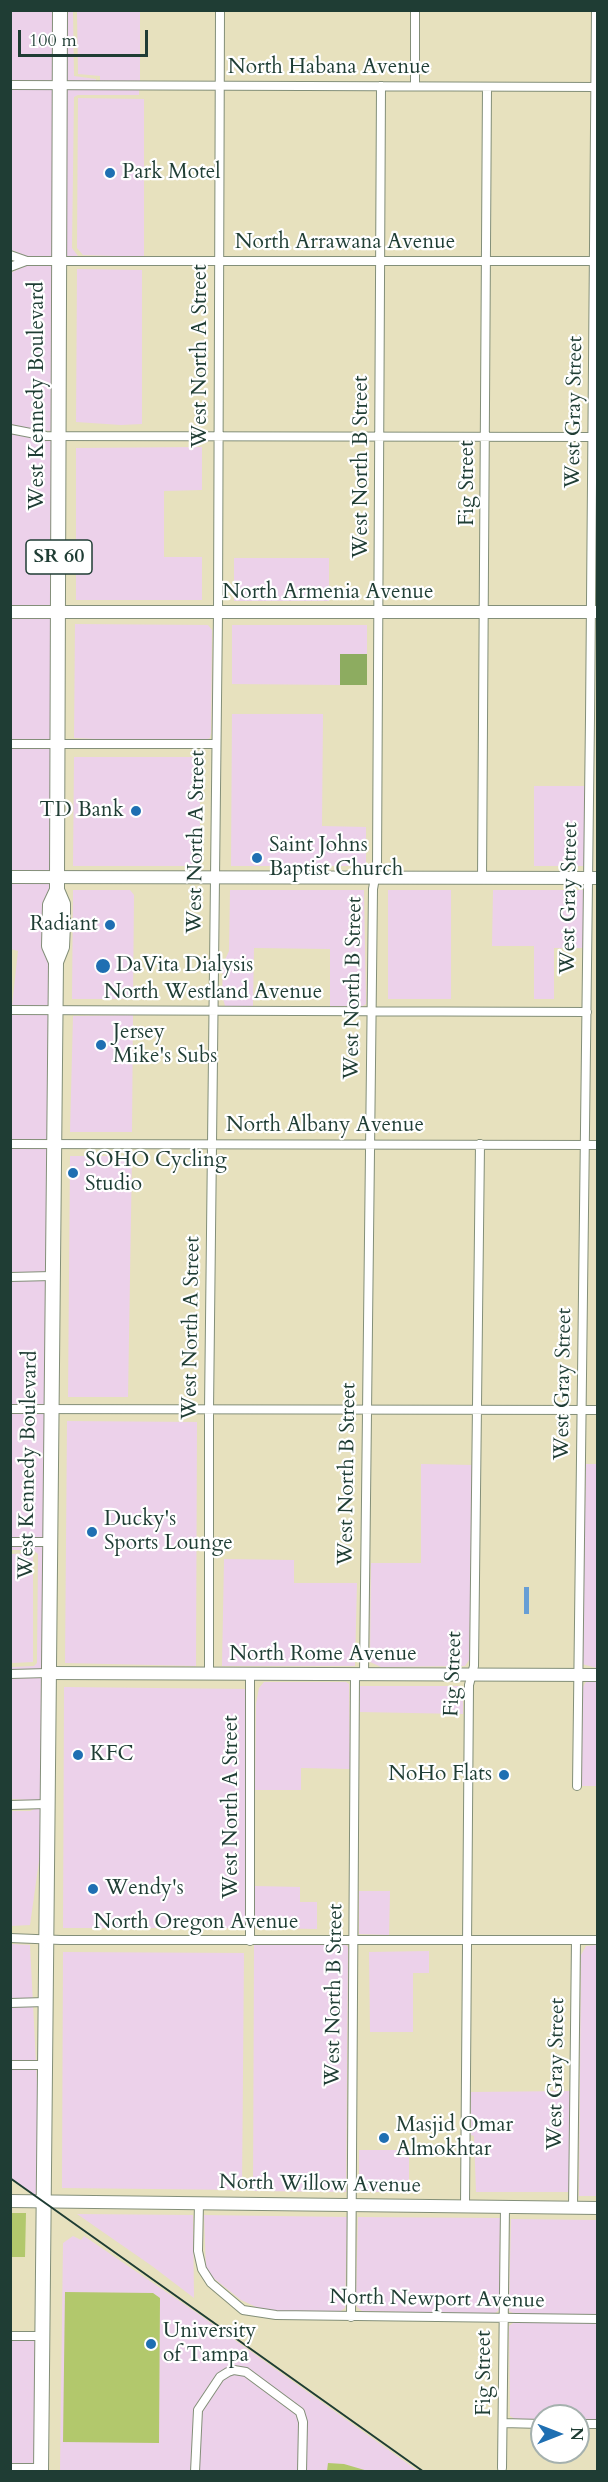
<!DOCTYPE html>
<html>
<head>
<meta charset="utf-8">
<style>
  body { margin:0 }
  #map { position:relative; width:608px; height:2482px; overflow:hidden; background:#e7e1be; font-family:Cardo,serif }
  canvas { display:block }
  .frame { position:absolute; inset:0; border:12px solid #1f3d34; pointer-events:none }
  .north { position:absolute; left:530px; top:2404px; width:60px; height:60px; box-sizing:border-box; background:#fff; border:2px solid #a5b1ae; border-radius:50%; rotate:90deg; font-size:16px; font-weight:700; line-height:24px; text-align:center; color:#1f3d34 }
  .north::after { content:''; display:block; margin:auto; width:21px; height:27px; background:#1f6fb2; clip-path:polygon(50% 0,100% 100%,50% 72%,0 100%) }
  .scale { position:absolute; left:18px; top:30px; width:130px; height:27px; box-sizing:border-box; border:3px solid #1f3d34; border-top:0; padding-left:8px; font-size:18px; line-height:21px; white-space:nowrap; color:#1f3d34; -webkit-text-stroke:4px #fff; paint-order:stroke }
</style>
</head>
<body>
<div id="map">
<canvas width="608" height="2482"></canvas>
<div class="frame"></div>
<div class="north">N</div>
<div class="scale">100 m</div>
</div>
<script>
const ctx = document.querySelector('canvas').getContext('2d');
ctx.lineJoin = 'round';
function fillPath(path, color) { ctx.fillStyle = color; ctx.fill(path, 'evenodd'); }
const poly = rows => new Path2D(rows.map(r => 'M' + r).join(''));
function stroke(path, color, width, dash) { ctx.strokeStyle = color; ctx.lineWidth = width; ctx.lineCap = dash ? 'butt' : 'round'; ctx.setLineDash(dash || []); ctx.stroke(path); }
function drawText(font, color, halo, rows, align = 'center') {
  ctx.font = font + ' Cardo,serif'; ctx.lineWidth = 4.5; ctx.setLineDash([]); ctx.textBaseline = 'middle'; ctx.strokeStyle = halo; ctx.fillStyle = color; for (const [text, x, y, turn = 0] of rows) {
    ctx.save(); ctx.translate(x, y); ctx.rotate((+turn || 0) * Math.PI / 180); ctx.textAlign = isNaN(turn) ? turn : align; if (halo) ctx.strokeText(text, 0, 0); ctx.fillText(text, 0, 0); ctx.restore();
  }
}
fillPath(poly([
  [10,11,55,11,55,81,11,81],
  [65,11,73,11,74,76,96,79,96,81,65,81],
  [77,11,140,11,140,81,100,81,100,76,78,74],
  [11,90,55,90,54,256,26,256,11,250],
  [65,90,139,90,139,95,78,95,74,97,72,248,78,256,65,256],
  [78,98,144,99,144,257,83,255,77,248],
  [28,265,54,265,54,431,34,430,11,424,10,273],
  [77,269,142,270,142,424,121,425,76,422],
  [10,433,39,439,54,440,54,607,11,608],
  [202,447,202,490,164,491,164,557,202,557,202,600,76,600,76,448],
  [234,558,329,558,329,601,234,601],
  [54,616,53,740,11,740,11,617],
  [75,624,208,625,212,630,211,733,210,738,202,741,158,742,74,738],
  [232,625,367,625,367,654,340,654,340,685,232,684],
  [232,714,323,714,322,826,366,827,366,866,231,866],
  [10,749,53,749,52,873,11,873],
  [74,757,200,757,200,866,73,866],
  [534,786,585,786,584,866,534,866],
  [11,882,52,882,50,1006,12,1006,18,951,11,949],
  [73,890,130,890,134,895,133,999,72,999],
  [230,890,364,890,366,1004,363,1006,330,1006,330,949,254,948,253,1006,225,1006,222,995,223,964,229,951],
  [388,890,451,890,451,999,388,999],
  [493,890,583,890,583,948,554,948,554,999,534,999,534,946,492,946],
  [10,1015,50,1015,48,1139,11,1139],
  [133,1015,132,1132,70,1132,73,1016],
  [10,1148,48,1148,47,1272,11,1272],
  [70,1156,132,1156,128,1397,68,1397],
  [10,1276,52,1276,51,1409,11,1409],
  [10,1414,46,1414,45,1537,11,1537],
  [67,1421,197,1422,196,1666,65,1663],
  [421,1464,473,1465,469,1660,465,1666,381,1667,370,1662,371,1563,421,1563],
  [586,1464,597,1464,597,1668,582,1664],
  [11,1546,45,1546,43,1669,11,1669,11,1667,34,1666,37,1663,38,1554,33,1550,11,1550],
  [33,1553,33,1662,13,1663,10,1662,11,1554],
  [224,1559,294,1560,294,1583,357,1583,355,1666,222,1666],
  [48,1673,47,1804,30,1925,11,1926,11,1811,30,1811,46,1804,29,1800,11,1799,11,1674],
  [597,1681,597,1786,582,1786,581,1690,586,1682],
  [264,1682,346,1682,349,1684,350,1769,301,1768,301,1790,255,1790,256,1704,259,1688],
  [360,1686,459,1686,463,1688,463,1714,360,1712],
  [64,1687,247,1689,245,1928,63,1928],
  [255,1886,300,1887,300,1902,317,1902,317,1929,255,1928],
  [359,1891,390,1891,389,1935,359,1934],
  [11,1944,30,1945,43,2201,11,2178],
  [254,1945,346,1945,348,1947,346,2192,253,2191],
  [597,1945,597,2196,579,2196,581,1955,586,1946],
  [429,1951,429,1973,413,1973,413,2032,370,2032,369,1952],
  [63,1952,244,1953,242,2190,62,2188],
  [571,2091,569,2192,476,2192,474,2136,471,2135,471,2092],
  [359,2150,409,2150,409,2192,359,2192],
  [77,2214,193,2215,194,2298,152,2266],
  [204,2215,347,2217,345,2308,338,2313,265,2311,241,2300,211,2276,206,2269],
  [358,2217,500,2218,499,2310,494,2314,362,2311,357,2307,356,2300],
  [511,2219,597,2220,597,2315,515,2314,509,2311],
  [73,2236,81,2240,84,2236,197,2313,418,2471,60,2472,63,2243],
  [513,2323,597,2323,597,2419,578,2419,578,2416,542,2416,542,2419,515,2419,510,2416,509,2326],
  [11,2338,42,2339,39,2469,11,2469]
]), '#ecd1ea');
fillPath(poly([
  [11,2213,26,2213,25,2257,11,2257],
  [65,2292,153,2293,160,2298,159,2443,63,2442],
  [328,2463,344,2464,368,2471,327,2471]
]), '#b2c86c');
fillPath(poly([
  [340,654,367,654,367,685,340,685]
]), '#8dac60');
fillPath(poly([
  [524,1587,529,1587,529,1614,524,1614]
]), '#679ed5');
const street = poly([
  [10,85,598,87],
  [415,86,415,10],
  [10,255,27,261,595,261],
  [10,267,26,261],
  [10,429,46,436,592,437],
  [10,744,216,744],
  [482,879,487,87],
  [10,1010,587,1012],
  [10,1144,598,1145],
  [10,1277,52,1276],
  [10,1409,598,1410],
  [10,1542,50,1542],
  [10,1674,48,1673],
  [209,1674,209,1410,218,612,220,10],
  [364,1674,373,889,377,867,381,86],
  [577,1786,590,718,596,10],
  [10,1805,47,1804],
  [10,1938,61,1940,598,1940],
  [250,1941,250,1674],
  [10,2003,45,2002],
  [10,2065,44,2065],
  [199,2203,198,2251,202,2269,211,2283,243,2310,276,2315,598,2319],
  [465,2206,469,1685,474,1666,480,1144],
  [573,2208,576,1940],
  [351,2317,355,1674],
  [10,2336,42,2336],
  [503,2423,542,2424],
  [578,2424,598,2424],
  [10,2468,41,2468],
  [502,2468,505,2206],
  [195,2472,198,2410,220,2377,228,2372,234,2370,246,2372,300,2412,303,2422,302,2472]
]);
const secondary = poly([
  [10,612,598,612],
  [10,877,598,878],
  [48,1673,598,1675],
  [10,2201,598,2208]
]);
const primary = poly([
  [56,962,62,947,63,924,63,904,57,890,57,877,60,10],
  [41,2472,56,962,49,946,50,905,57,890]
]);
stroke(street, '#838f79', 10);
stroke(secondary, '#838f79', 14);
stroke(primary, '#838f79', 16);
stroke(street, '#fff', 8);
stroke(secondary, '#fff', 12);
stroke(primary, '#fff', 14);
stroke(poly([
  [10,2178,424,2472]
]), '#1f3d34', 2);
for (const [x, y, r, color] of [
  [110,173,6,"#1f6fb2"],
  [136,811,6,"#1f6fb2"],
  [257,858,6,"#1f6fb2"],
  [110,925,6,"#1f6fb2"],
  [103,966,8,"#1f6fb2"],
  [101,1045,6,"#1f6fb2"],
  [73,1173,6,"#1f6fb2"],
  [92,1532,6,"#1f6fb2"],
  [78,1755,6,"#1f6fb2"],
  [504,1775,6,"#1f6fb2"],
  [93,1889,6,"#1f6fb2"],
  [384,2138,6,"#1f6fb2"],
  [151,2344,6,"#1f6fb2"]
]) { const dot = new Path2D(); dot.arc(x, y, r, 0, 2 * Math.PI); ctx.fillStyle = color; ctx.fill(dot); stroke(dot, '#fff', 2); }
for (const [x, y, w] of [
  [59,557,66]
]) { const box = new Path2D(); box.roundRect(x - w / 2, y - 17, w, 34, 4.5); ctx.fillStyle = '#fff'; ctx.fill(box); stroke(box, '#1f3d34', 1.5); }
drawText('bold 20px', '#1f3d34', null, [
  ["SR 60",59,557]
]);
drawText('21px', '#1f3d34', '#fff', [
  ["North Habana Avenue",329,68],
  ["North Arrawana Avenue",345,243],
  ["West North A Street",201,356,-90],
  ["West Kennedy Boulevard",38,396,-90],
  ["West Gray Street",575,412,-89],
  ["West North B Street",362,467,-90],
  ["Fig Street",468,483,-90],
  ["North Armenia Avenue",328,593],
  ["West North A Street",197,842,-89],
  ["West Gray Street",570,898,-89],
  ["West North B Street",354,988,-89],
  ["North Westland Avenue",213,993],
  ["North Albany Avenue",325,1126],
  ["West North A Street",192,1328,-89],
  ["West Gray Street",564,1384,-89],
  ["West Kennedy Boulevard",29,1465,-89],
  ["West North B Street",348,1474,-89],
  ["North Rome Avenue",323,1655],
  ["Fig Street",454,1674,-88],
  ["West North A Street",232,1807,-90],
  ["North Oregon Avenue",196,1923],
  ["West North B Street",335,1995,-89],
  ["West Gray Street",557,2074,-89],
  ["North Willow Avenue",320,2185,1],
  ["North Newport Avenue",437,2300,1],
  ["Fig Street",485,2373,-90]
]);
drawText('21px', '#1f3d34', '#fff', [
  ["Park Motel",122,173],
  ["TD Bank",124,811,"right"],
  ["Saint Johns",269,846],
  ["Baptist Church",269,870],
  ["Radiant",98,925,"right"],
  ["DaVita Dialysis",116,966],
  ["Jersey",113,1033],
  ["Mike's Subs",113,1057],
  ["SOHO Cycling",85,1161],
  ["Studio",85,1185],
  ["Ducky's",104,1520],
  ["Sports Lounge",104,1544],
  ["KFC",90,1755],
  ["NoHo Flats",492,1775,"right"],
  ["Wendy's",105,1889],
  ["Masjid Omar",396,2126],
  ["Almokhtar",396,2150],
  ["University",163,2332],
  ["of Tampa",163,2356]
], 'left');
</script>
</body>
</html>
